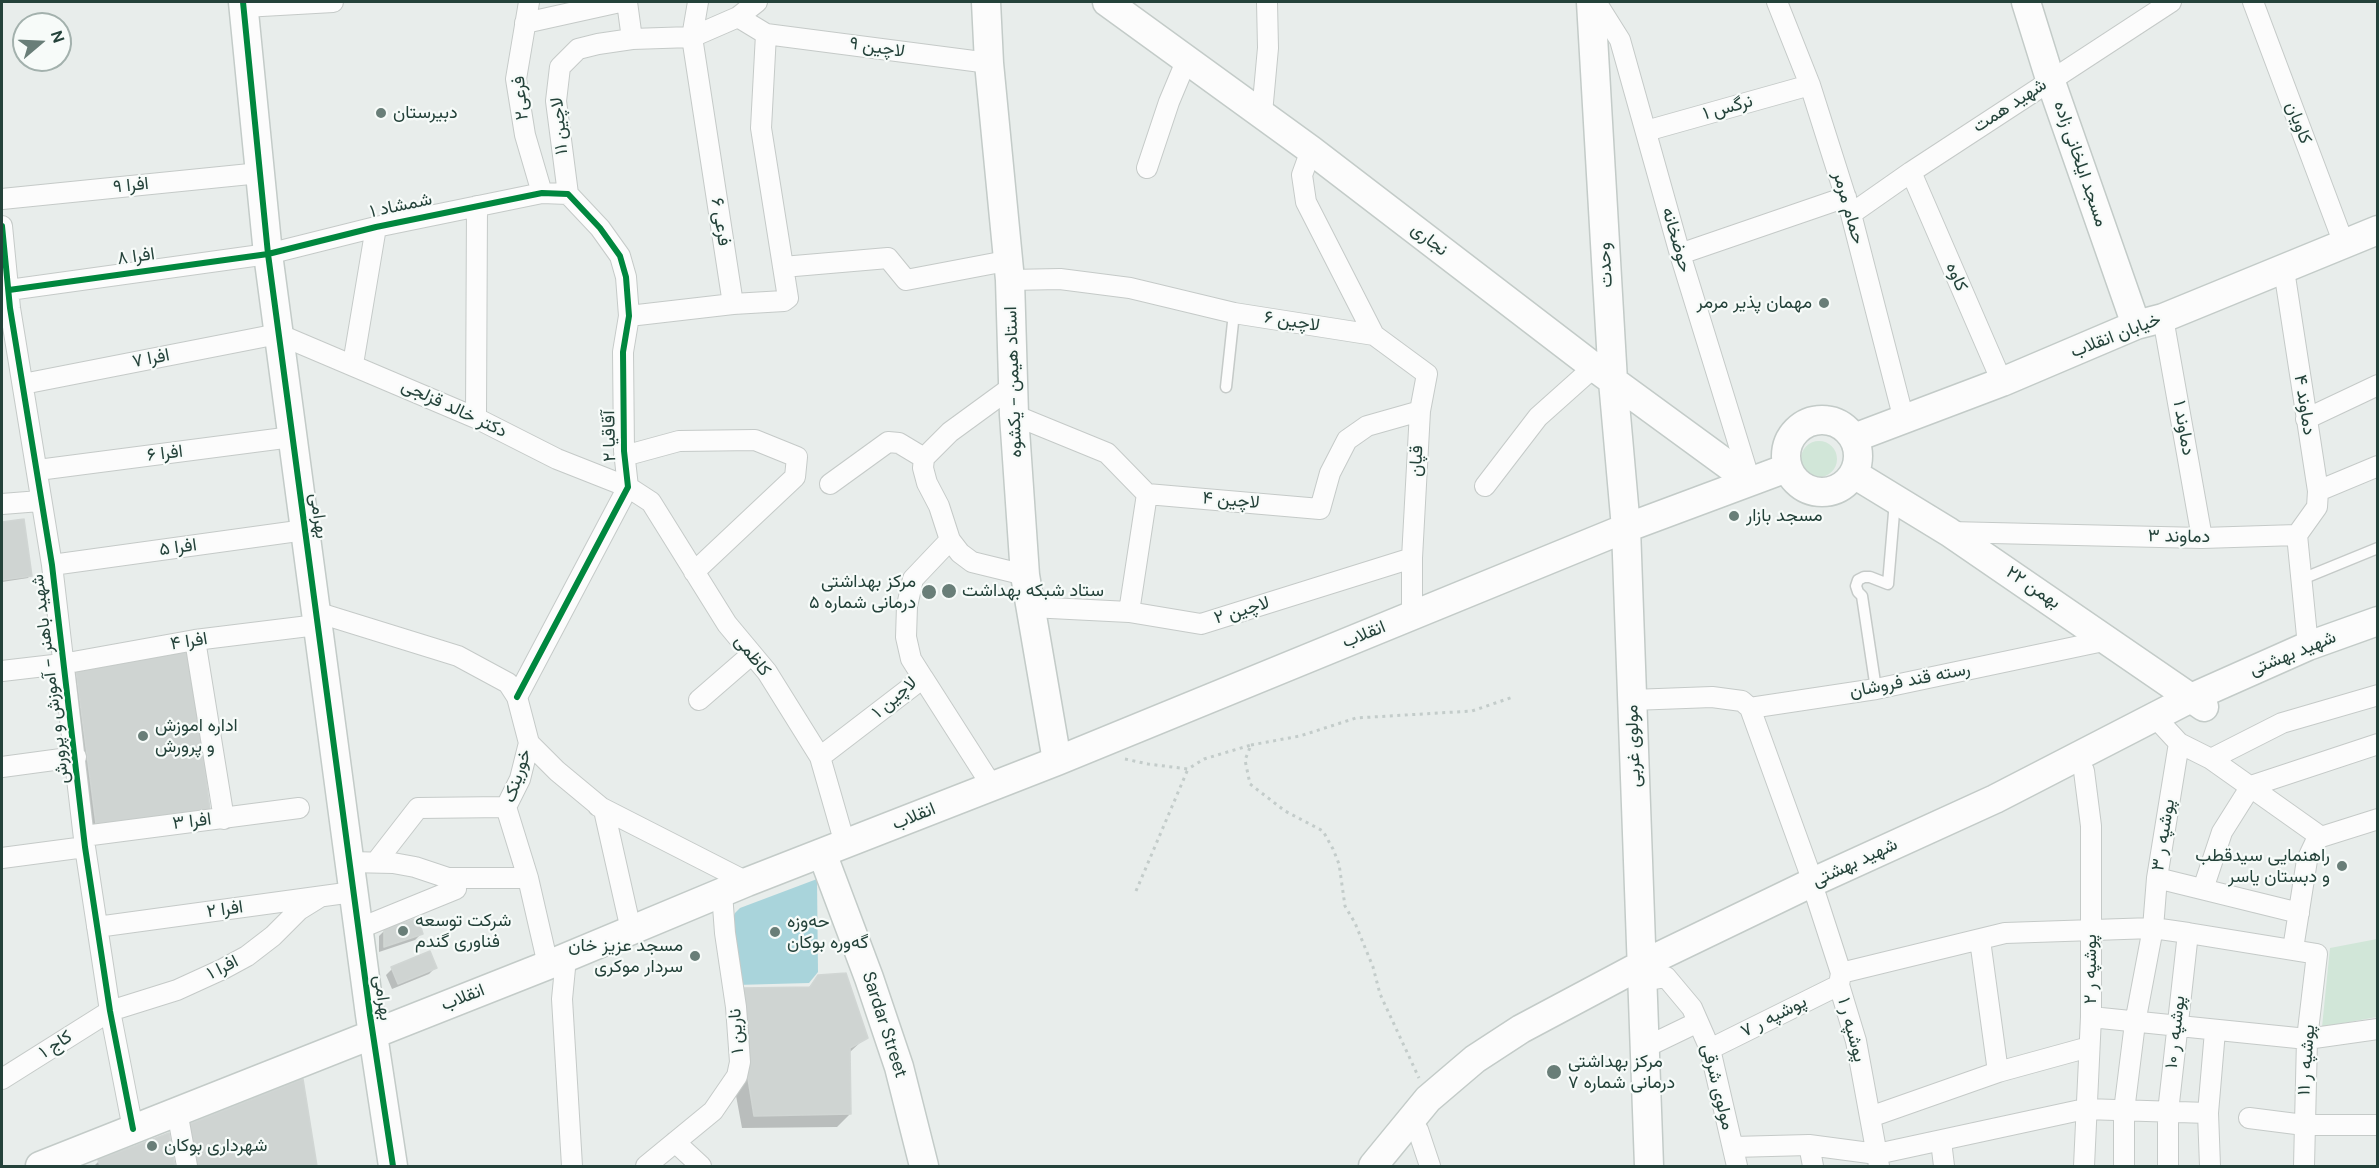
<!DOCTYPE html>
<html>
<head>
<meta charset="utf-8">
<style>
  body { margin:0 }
  #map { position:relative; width:2379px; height:1168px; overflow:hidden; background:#e8edeb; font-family:"DM Sans",sans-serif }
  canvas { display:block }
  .frame { position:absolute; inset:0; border:3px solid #24423a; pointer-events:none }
  .north { position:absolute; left:12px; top:12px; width:60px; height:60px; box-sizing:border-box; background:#f7fbf9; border:2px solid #a3b1ad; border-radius:50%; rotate:71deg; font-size:16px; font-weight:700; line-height:24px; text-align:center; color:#24423a }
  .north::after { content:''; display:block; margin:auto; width:21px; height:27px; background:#697e78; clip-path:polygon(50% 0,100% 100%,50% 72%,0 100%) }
</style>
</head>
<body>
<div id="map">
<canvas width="2379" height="1168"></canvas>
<div class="frame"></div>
<div class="north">N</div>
</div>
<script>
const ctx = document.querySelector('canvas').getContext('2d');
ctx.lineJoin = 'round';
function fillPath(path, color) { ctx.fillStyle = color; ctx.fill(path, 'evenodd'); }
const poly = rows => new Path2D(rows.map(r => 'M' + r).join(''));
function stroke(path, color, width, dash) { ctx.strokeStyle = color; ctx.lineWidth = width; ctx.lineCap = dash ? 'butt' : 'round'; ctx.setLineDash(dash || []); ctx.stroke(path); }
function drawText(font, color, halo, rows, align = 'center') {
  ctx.font = font + ' "DM Sans",Vazirmatn,sans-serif'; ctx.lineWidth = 4.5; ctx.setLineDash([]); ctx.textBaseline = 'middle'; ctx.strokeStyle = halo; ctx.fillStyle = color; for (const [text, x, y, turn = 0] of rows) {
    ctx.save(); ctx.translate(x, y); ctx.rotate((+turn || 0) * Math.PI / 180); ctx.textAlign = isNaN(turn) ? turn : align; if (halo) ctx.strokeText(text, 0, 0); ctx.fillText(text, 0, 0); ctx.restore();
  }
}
fillPath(poly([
  '1801 459a18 18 0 1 1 36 0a18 18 0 1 1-36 0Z',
  [2377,939,2377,1017,2322,1027,2330,948]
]), '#d1e6d8');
fillPath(poly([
  [817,879,818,972,809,983,736,985,732,920,735,913,740,908]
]), '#a9d4db');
fillPath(poly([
  [23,521,30,575,28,578,2,582,2,524],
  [76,664,209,809,77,843,56,684],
  [385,930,421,934,415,940,379,952,379,936],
  [436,967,429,974,392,989,386,975,392,969],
  [818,977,866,1037,849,1053,850,1114,837,1127,742,1128,732,1074],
  [301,1081,315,1166,177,1166,172,1140],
  [168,1135,173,1166,94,1166,99,1161]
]), '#0003');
const building = poly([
  [24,519,32,576,2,580,2,522,24,519],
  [189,648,210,810,96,824,75,663,189,648],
  [418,918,423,934,384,947,384,929,418,918],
  [430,951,437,968,398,984,391,967,430,951],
  [846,973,868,1038,850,1048,851,1114,754,1116,745,1060,742,988,810,987,818,975,846,973],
  [303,1079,317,1166,191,1166,185,1126,303,1079],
  [169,1133,175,1166,100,1166,98,1160,169,1133]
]);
fillPath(building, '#cfd4d2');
stroke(building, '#d1d6d4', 1.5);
const lane = poly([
  [1226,387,1234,313],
  [2302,579,2378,548],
  [1876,689,1862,596,1858,592,1856,586,1858,580,1864,577,1870,577,1888,584,1895,501]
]);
const street = poly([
  [529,2,516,79,525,135,542,193],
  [627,2,632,39],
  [1596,2,1620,40,1680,254,1750,481],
  [1777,2,1810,85,1851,214,1904,420],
  [2253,2,2344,244],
  [244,7,333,2],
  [525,23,620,2],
  [766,34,989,63],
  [1262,113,1268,48,1267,2],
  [1646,131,1810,85],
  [1147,168,1169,102,1187,59],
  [1911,172,2002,382],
  [568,194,556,101,560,67,578,49,598,44,632,39,692,37,698,2],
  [2,199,260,173],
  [1851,214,1911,172,2171,2],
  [2,226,10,308,52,565,85,847,110,1011,133,1129],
  [1680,254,1846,197],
  [783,267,888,258,906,280,1006,261],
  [2284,270,2318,491,2317,507,2297,535],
  [1010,280,1060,279,1130,288,1234,313,1374,335,1306,202,1302,175,1311,150],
  [9,290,268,254,376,227,542,193,568,194,600,228,620,256,626,277,629,316,623,352,624,451,628,487,517,697],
  [733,304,784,301,788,298,761,128,766,34,738,17],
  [629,316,733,304,692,37,738,17,757,2],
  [2163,318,2202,538],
  [1374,335,1427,374,1420,411,1412,558,1412,616],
  [353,364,376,227],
  [23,384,278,334,476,418,557,459,628,487,651,502,727,624,767,672,820,757,845,844],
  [1014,415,1107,453,1147,494,1320,509,1330,473,1347,440,1367,426,1420,411],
  [476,418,477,206],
  [2306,419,2378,385],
  [624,456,679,441,755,440,797,457,795,477,694,572],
  [924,458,950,432,1013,386],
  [38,470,292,437],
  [830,484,888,442,899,443,924,458],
  [1485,486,1538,417,1594,367],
  [2318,491,2378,466],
  [2,504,40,501],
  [1950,532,2202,538,2297,535,2308,646],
  [950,540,960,553,972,562,1025,575],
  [52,565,305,530],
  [1031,607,1129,612,1201,624,1412,558],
  [316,612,458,656,508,683,517,697,529,743,520,779,506,807,528,878,548,965],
  [1129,612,1147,494],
  [195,640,224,819],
  [2,671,62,664,195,640,317,625],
  [923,678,992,786],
  [699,700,752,654],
  [1632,700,1712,697,1742,701,1750,708,1876,689,2108,640],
  [1750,708,1813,882],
  [2155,717,2179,743,2211,759,2321,837],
  [529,743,557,771,604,810,631,930],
  [820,757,923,678,911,659,906,637,907,606,913,579,950,540,939,506,927,483,923,468,924,458],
  [2211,759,2282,723,2378,695],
  [2,767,76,757],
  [598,806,747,882],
  [84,836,299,808],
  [2,858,85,847],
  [349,862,393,863,415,867,448,878,528,878],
  [376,862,418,808,506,807],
  [2157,878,2299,913],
  [2203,889,2222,832,2251,786,2378,744],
  [1816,896,1841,973,1839,985,1856,1041,1879,1166],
  [97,927,353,892],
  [358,929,456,889],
  [2188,933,2317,954,2307,1039,2304,1166],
  [1980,940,1998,1072],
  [2293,949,2307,860,2316,841,2321,837,2378,819],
  [566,958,562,999,572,1166],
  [1841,973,2005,933,2153,928,2188,933,2168,1112,2168,1166],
  [1643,981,1666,977,1692,1008,1710,1049,1737,1166],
  [2091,1017,2307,1039,2378,1029],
  [1644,1048,1698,1022],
  [1710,1049,1839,985],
  [2,1079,110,1011,177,990,223,969,247,956,273,936,299,910,320,897],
  [177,1111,187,1166],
  [1870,1117,1998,1072,2089,1047],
  [2249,1118,2304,1125,2378,1125],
  [1418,1130,1430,1166],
  [1941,1141,1944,1166],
  [675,1142,701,1166],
  [1809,1145,1813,1166],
  [1733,1147,1809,1145,1877,1154,2085,1109,2208,1113],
  [646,1166,713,1111,737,1076,740,1062,736,1007,725,933,722,893],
  [2084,1166,2091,1017,2091,826,2084,771],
  [2124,1166,2124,1111,2135,1023,2153,928,2157,878,2179,743],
  [2210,1166,2208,1113,2215,1031]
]);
const secondary = poly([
  [243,2,268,254,370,1015,393,1166],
  [986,2,989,63,1010,280,1014,415,1025,575,1057,761],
  [1107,2,1311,150,1594,367,1750,481],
  [1591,2,1613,381,1626,528,1649,1166],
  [2026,2,2050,79,2136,325],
  '1786 456a36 36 0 1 1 72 0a36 36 0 1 1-72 0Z',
  [1854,438,2002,382,2136,325,2163,318,2378,230],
  [1854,474,1949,532,2204,707],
  [822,853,869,978,899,1067,924,1166],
  [40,1166,548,965,747,882,1057,761,1626,528,1787,468],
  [1373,1166,1428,1099,1475,1059,1521,1029,1643,964,1813,882,1995,799,2191,698,2308,646,2378,621]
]);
stroke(lane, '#c5cac8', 13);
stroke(street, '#c5cac8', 22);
stroke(secondary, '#c3cbc8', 31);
stroke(poly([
  [1251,745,1300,736,1356,718,1472,711,1513,697],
  [1125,759,1148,764,1188,769,1204,759,1251,745,1245,760,1250,784,1285,811,1323,831,1333,849,1339,864,1345,906,1355,923,1373,967,1380,994,1419,1078],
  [1136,891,1188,769]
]), '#c3ccca', 3, [3, 4.5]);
stroke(lane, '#fcfcfc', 10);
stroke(street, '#fcfcfc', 20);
stroke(secondary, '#fcfcfc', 28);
stroke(poly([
  [243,2,268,254,370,1015,393,1166],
  [2,226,10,308,52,565,85,847,110,1011,133,1129],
  [9,290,268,254,376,227,542,193,568,194,600,228,620,256,626,277,629,316,623,352,624,451,628,487,517,697]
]), '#00873e', 6);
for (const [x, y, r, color] of [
  [381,113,6,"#697e78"],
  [1824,303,6,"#697e78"],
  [1734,516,6,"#697e78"],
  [949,591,8,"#697e78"],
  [929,592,8,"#697e78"],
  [143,736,6,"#697e78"],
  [2342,866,6,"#697e78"],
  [403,931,6,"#697e78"],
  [775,932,6,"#697e78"],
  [695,956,6,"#697e78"],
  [1554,1072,8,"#697e78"],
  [152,1146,6,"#697e78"]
]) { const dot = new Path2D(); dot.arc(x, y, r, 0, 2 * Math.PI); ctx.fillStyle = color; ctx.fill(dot); stroke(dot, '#f7fbf9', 2); }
drawText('18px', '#24423a', '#f7fbf9', [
  ["لاچین ۹",877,48,9],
  ["فرعی۲",521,98,-95],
  ["شهید همت",2010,106,-33],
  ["نرگس ۱",1728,108,-16],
  ["کاویان",2298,123,69],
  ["لاچین ۱۱",560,126,-95],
  ["مسجد ایلخانی زاده",2080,164,71],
  ["افرا ۹",131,186,-6],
  ["شمشاد ۱",401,206,-12],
  ["حمام مرمر",1848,208,74],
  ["فرعی ۶",720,222,81],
  ["نجاری",1429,240,38],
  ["حوضخانه",1676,240,74],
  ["افرا ۸",136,257,-8],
  ["وحدت",1606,265,-93],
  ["کاوه",1956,277,67],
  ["لاچین ۶",1292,322,9],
  ["خیابان انقلاب",2116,336,-21],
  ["افرا ۷",151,359,-11],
  ["استاد هیمن - یکشوه",1014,382,-92],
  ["دماوند ۴",2304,405,81],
  ["دکتر خالد قزلجی",454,409,25],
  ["دماوند ۱",2183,428,80],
  ["آقاقیا ۲",610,436,-91],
  ["افرا ۶",165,454,-7],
  ["قپان",1417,461,-87],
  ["لاچین ۴",1231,501,5],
  ["بهرامی",318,516,82],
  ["دماوند ۳",2179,537,1],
  ["افرا ۵",178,548,-8],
  ["۲۲ بهمن",2033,588,34],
  ["لاچین ۲",1242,611,-17],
  ["انقلاب",1364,635,-22],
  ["افرا ۴",189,642,-9],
  ["شهید بهشتی",2293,654,-22],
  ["کاظمی",752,656,52],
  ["شهید باهنر - آموزش و پرورش",51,679,-97],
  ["رسته قند فروشان",1910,681,-11],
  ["لاچین ۱",895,698,-41],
  ["مولوی غربی",1634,746,-92],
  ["خورینک",518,776,-72],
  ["انقلاب",914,817,-22],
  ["افرا ۳",192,822,-7],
  ["پوشپه ر ۳",2164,835,-81],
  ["شهید بهشتی",1855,863,-25],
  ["افرا ۲",225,910,-8],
  ["افرا ۱",223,968,-27],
  ["پوشپه ر ۲",2091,969,-90],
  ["بهرامی",382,998,82],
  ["انقلاب",463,998,-21],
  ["پوشپه ر ۷",1774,1017,-27],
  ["Sardar Street",884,1025,72],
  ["۱ پوشپه ر",1851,1030,75],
  ["نارین ۱",737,1031,-94],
  ["پوشپه ر ۱۰",2176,1032,-84],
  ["کاج ۱",56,1045,-33],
  ["پوشپه ر ۱۱",2307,1060,-86],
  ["مولوی شرقی",1717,1087,76]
]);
drawText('18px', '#24423a', '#f7fbf9', [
  ["دبیرستان",393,113],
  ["مهمان پذیر مرمر",1812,303,"right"],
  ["مسجد بازار",1746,516],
  ["مرکز بهداشتی",916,582,"right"],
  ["درمانی شماره ۵",916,603,"right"],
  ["ستاد شبکه بهداشت",962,591],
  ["اداره اموزش",155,726],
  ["و پرورش",155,747],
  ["راهنمایی سیدقطب",2330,856,"right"],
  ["و دبستان یاسر",2330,877,"right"],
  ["شرکت توسعه",415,921],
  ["فناوری گندم",415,942],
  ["حه‌وزه",787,922],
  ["گه‌وره بوکان",787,943],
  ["مسجد عزیز خان",683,946,"right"],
  ["سردار موکری",683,967,"right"],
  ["مرکز بهداشتی",1568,1062],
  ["درمانی شماره ۷",1568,1083],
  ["شهرداری بوکان",164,1146]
], 'left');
</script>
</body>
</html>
